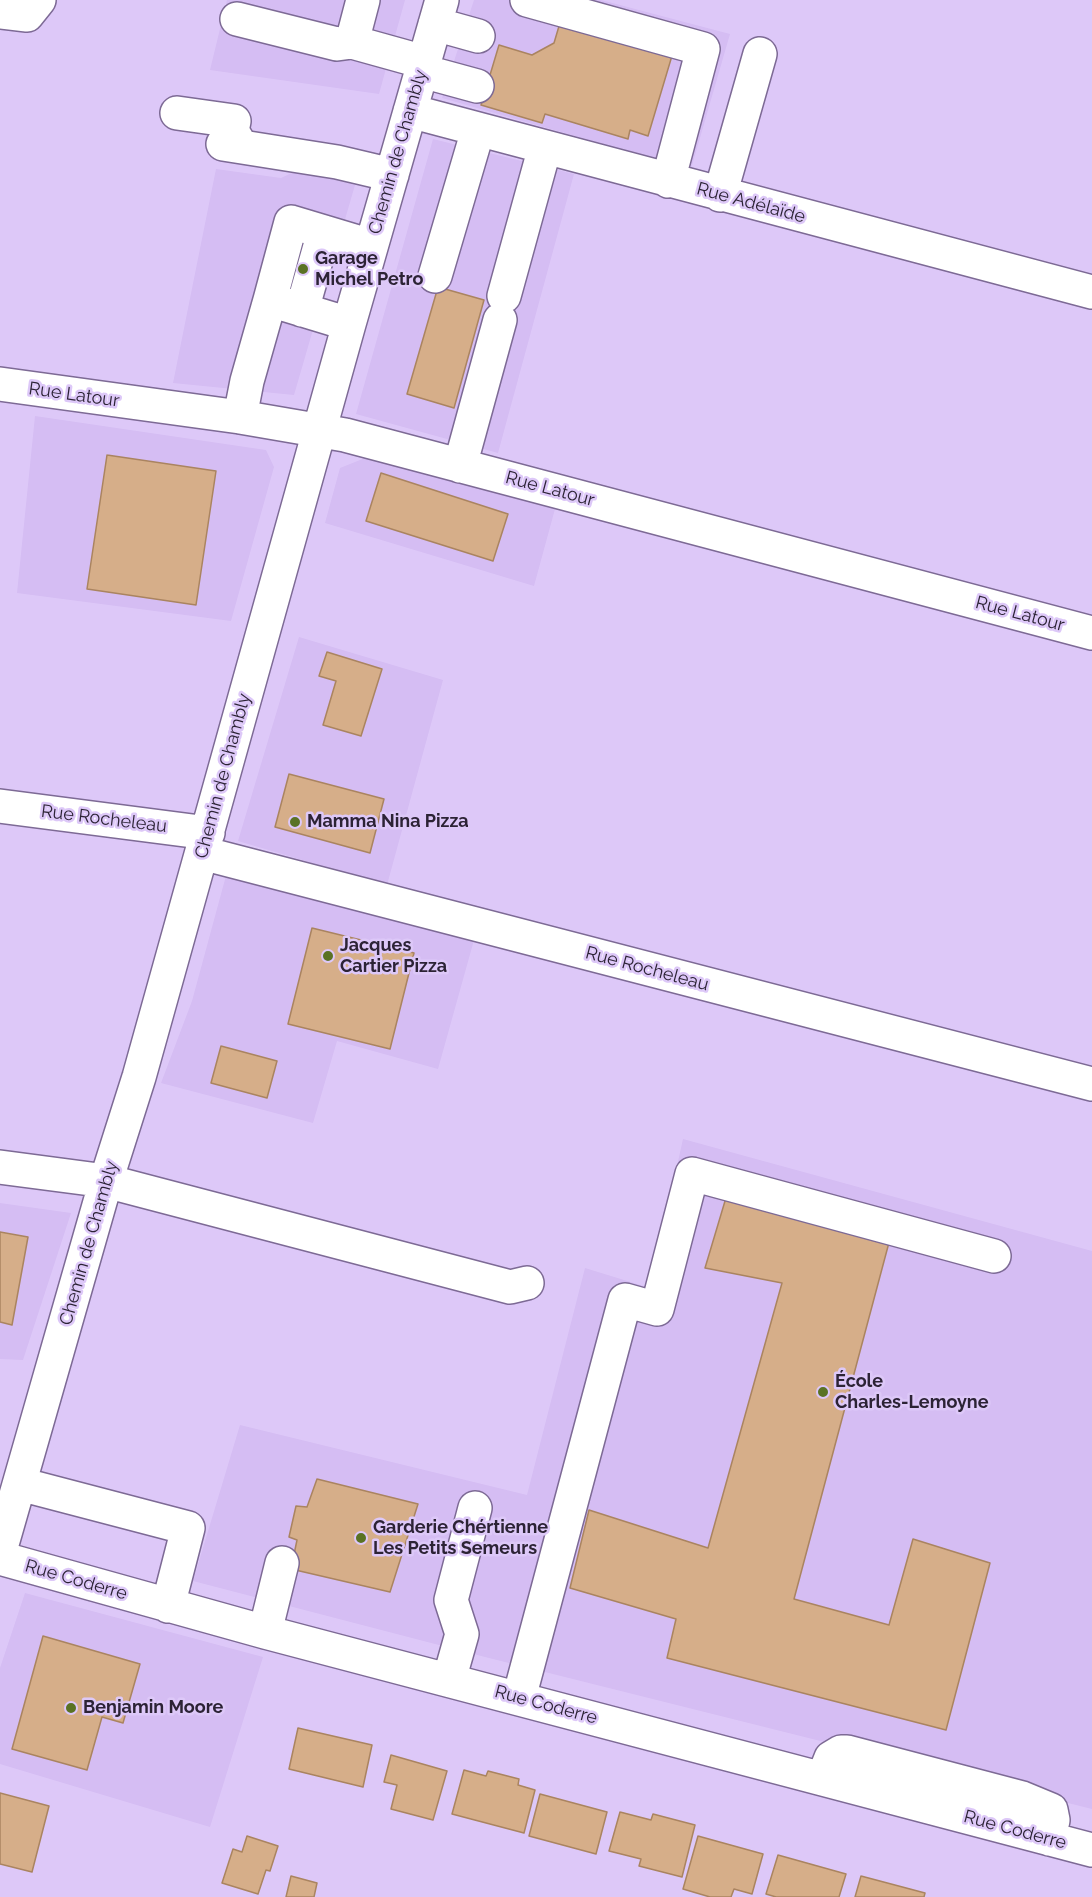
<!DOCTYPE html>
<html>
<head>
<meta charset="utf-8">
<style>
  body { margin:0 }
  canvas { display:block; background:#ddc8f8 }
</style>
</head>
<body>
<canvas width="1092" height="1897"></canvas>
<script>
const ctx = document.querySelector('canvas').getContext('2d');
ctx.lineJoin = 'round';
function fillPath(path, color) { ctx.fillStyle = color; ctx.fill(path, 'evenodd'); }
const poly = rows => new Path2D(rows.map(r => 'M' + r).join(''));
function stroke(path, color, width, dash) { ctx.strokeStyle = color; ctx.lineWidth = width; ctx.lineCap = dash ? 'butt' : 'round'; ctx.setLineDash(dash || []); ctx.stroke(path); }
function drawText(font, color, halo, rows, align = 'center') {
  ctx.font = font + ' Raleway,sans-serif'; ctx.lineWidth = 5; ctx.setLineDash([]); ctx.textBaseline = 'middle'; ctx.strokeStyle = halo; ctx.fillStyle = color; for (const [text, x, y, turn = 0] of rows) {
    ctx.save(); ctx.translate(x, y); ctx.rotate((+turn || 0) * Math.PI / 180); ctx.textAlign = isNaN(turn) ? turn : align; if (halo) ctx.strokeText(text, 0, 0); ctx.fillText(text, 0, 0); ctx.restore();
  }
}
fillPath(poly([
  [227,0,405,0,379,94,210,70],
  [474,0,601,0,730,34,691,169,442,98],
  [433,139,574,174,498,453,356,414],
  [216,169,281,178,300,169,355,185,294,395,173,383],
  [35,416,266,450,274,467,231,621,17,593],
  [370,456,555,509,534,586,325,523,340,468],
  [299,637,443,680,387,885,238,841],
  [227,872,474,940,438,1069,337,1041,313,1123,161,1083,192,1001],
  [683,1139,1092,1251,1092,1809,485,1657,193,1581,240,1425,527,1495,585,1268,650,1288],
  [0,1203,71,1213,23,1360,0,1359],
  [25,1593,263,1657,210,1827,0,1764,0,1668]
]), '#d5bdf3');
const building = poly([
  [562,16,674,49,648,136,630,130,628,139,545,114,542,123,481,105,499,45,532,55,554,43,562,16],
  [438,287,484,300,454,408,407,394,438,287],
  [107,455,216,471,196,605,87,589,107,455],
  [381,473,508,514,493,561,366,521,381,473],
  [327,652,382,669,361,736,323,725,336,681,319,676,327,652],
  [289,774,384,799,370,853,275,827,289,774],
  [312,928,414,953,390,1049,288,1024,312,928],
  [221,1046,277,1061,267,1098,211,1083,221,1046],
  [728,1191,891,1235,794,1599,889,1625,913,1539,990,1563,946,1730,667,1658,676,1619,570,1588,589,1510,708,1548,782,1283,705,1268,728,1191],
  [0,1232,28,1237,12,1325,0,1322,0,1232],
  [317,1479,418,1504,390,1592,291,1569,297,1540,289,1537,296,1506,307,1507,317,1479],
  [43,1636,140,1664,123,1723,102,1717,87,1770,12,1749,43,1636],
  [298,1728,372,1745,363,1787,289,1769,298,1728],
  [391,1755,447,1771,433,1820,391,1809,397,1785,384,1782,391,1755],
  [464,1770,486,1776,488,1771,519,1779,518,1785,535,1790,524,1833,452,1814,464,1770],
  [0,1793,49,1806,32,1872,0,1864,0,1793],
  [540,1794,607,1812,596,1854,529,1836,540,1794],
  [620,1812,651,1820,653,1814,695,1825,682,1877,639,1866,641,1859,609,1851,620,1812],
  [247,1836,278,1846,270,1871,266,1870,258,1894,222,1883,233,1849,242,1852,247,1836],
  [698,1836,763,1854,752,1894,734,1889,731,1897,710,1897,683,1889,698,1836],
  [778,1855,846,1874,839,1897,776,1897,766,1894,778,1855],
  [291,1876,317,1883,314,1897,286,1897,291,1876],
  [861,1876,925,1893,924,1897,855,1897,861,1876]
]);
fillPath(building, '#d6ae89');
stroke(building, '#aa8460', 1.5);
const minor = poly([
  [363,0,352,42,424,62],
  [527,0,703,49,668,181],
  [0,12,27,15,39,0],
  [237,19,337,44,352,42],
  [435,24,478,36],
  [422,71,477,86],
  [410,111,1092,292],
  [177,113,234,121,232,131,241,146],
  [223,144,337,162,392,175],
  [720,195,760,54],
  [435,276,478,130],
  [504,296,545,147],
  [302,310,324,232],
  [349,324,270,300,291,222,371,246],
  [0,384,240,417,345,435,1092,633],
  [240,417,247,381,270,300],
  [460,466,500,320],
  [0,806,208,833],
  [202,853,1092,1084],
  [0,1167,106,1181,510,1287,527,1283],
  [20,1484,188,1528,168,1606],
  [0,1551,106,1181,139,1077,349,324,442,0],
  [0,1558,265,1632,1092,1850],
  [265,1632,282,1563],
  [449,1680,462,1634,451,1600,475,1508],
  [519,1698,625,1300,657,1309,692,1174,994,1256],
  [823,1778,831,1758,841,1752,847,1752,1022,1798,1051,1810,1053,1820,1049,1839]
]);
stroke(minor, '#7d6a95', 36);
stroke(minor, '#fff', 33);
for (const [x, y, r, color] of [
  [303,269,6,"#5a7224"],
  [295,822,6,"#5a7224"],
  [328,956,6,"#5a7224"],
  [823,1392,6,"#5a7224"],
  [361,1538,6,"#5a7224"],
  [71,1708,6,"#5a7224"]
]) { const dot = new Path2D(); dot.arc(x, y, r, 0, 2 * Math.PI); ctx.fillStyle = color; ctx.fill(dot); stroke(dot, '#ddc8f8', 2); }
drawText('18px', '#2c2335', '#ddc8f8', [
  ["Chemin de Chambly",398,152,-74],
  ["Rue Adélaïde",751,203,15],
  ["Rue Latour",74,395,8],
  ["Rue Latour",550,489,15],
  ["Rue Latour",1020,614,15],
  ["Chemin de Chambly",223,776,-75],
  ["Rue Rocheleau",104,819,7],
  ["Rue Rocheleau",647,969,15],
  ["Chemin de Chambly",89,1243,-74],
  ["Rue Coderre",76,1580,16],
  ["Rue Coderre",546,1705,15],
  ["Rue Coderre",1015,1830,15]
]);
drawText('bold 18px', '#2c2335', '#ddc8f8', [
  ["Garage",315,259],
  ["Michel Petro",315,280],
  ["Mamma Nina Pizza",307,822],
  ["Jacques",340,946],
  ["Cartier Pizza",340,967],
  ["École",835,1382],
  ["Charles-Lemoyne",835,1403],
  ["Garderie Chértienne",373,1528],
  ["Les Petits Semeurs",373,1549],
  ["Benjamin Moore",83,1708]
], 'left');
</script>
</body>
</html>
